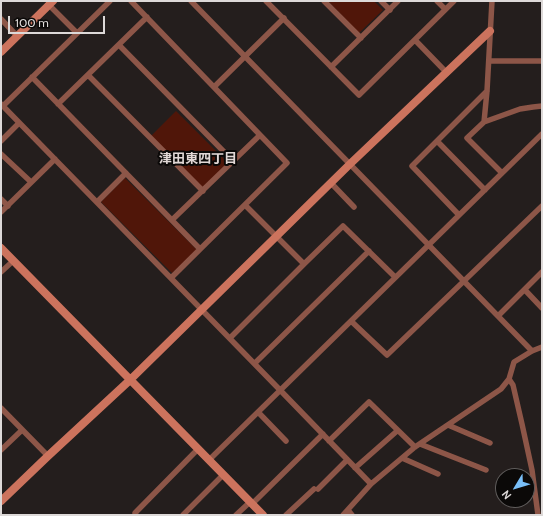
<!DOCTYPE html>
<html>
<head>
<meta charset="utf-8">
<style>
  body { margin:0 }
  #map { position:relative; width:543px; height:516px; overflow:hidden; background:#241e1d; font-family:Cabin,sans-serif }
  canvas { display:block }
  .frame { position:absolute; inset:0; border:2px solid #ddd9d8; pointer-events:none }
  .north { position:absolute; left:495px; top:468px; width:40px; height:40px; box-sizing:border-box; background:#0b0908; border:1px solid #5f5c5b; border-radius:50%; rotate:232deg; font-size:11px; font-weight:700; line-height:16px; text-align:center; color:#ddd9d8 }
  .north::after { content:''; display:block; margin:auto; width:14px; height:18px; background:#79bff8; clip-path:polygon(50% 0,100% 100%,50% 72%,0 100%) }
  .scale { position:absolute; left:8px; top:16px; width:97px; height:18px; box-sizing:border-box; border:2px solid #ddd9d8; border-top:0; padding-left:5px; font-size:12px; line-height:14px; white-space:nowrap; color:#ddd9d8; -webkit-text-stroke:3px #0b0908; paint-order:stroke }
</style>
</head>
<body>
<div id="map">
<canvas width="543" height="516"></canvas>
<div class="frame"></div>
<div class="north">N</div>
<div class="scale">100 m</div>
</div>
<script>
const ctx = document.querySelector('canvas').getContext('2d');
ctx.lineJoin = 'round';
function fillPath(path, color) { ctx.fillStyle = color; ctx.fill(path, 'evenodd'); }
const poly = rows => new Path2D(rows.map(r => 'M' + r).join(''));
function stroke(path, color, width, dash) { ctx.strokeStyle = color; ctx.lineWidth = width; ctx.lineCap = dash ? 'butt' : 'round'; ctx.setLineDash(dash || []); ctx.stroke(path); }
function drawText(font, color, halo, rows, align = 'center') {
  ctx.font = font + ' Cabin,"Noto Sans JP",sans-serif'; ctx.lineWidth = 4; ctx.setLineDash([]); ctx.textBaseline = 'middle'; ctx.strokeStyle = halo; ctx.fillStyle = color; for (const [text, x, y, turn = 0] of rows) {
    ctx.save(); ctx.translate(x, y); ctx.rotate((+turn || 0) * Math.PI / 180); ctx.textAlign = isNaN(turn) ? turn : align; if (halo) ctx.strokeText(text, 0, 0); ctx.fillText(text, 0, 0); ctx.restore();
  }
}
fillPath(poly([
  [328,1,374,1,383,10,359,33],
  [176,111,228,163,203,188,151,136],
  [125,178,197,250,172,273,101,202]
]), '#501609');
stroke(poly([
  [131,1,287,163,171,278],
  [191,1,532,351],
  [266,1,359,95,454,1],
  [324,1,361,38],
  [381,1,390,10],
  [437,1,445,9],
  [49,5,77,33],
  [1,19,17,36],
  [415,40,447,73],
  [119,45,233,161],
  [489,61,542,61],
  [331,67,398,1],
  [88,75,203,191],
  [32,77,200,249],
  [214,87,284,18],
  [1,104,280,390,371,484],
  [58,104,147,17],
  [3,106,110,1],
  [484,122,487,91,492,1],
  [1,141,19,123],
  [437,141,485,190],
  [1,154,31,182],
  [502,173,467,138,484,122,520,109,533,107,542,106],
  [331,183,354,207],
  [1,199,8,206],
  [97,202,126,173],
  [245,205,304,264,343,226,395,277],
  [1,212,55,159],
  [459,215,412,166,487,91],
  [172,220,260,135],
  [1,272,13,261],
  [525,290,542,308],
  [498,316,542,272],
  [351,321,387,355,542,206],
  [230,338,304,264],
  [255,363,369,251],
  [509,379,513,385,522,424,532,470,538,515],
  [1,408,48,456],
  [258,412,286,441],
  [448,425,490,443],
  [329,441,369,402,415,447],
  [420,444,486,470],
  [1,450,22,430],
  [402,458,438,474],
  [209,460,542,134],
  [355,468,397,431],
  [318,489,347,460],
  [252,504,323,434],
  [348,510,352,515],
  [136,515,135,513,198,449],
  [183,515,223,475],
  [236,515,250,502],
  [286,515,314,489],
  [343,515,371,484,415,447,501,389,509,379,514,362,532,351,542,347]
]), '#8d5648', 5.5);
stroke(poly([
  [1,52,53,1],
  [1,248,263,515],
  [1,501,48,456,130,380,350,164,490,31]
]), '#cc735d', 8);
drawText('bold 13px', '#e1d8d6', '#0b0908', [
  ["津田東四丁目",198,159]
]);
</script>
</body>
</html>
